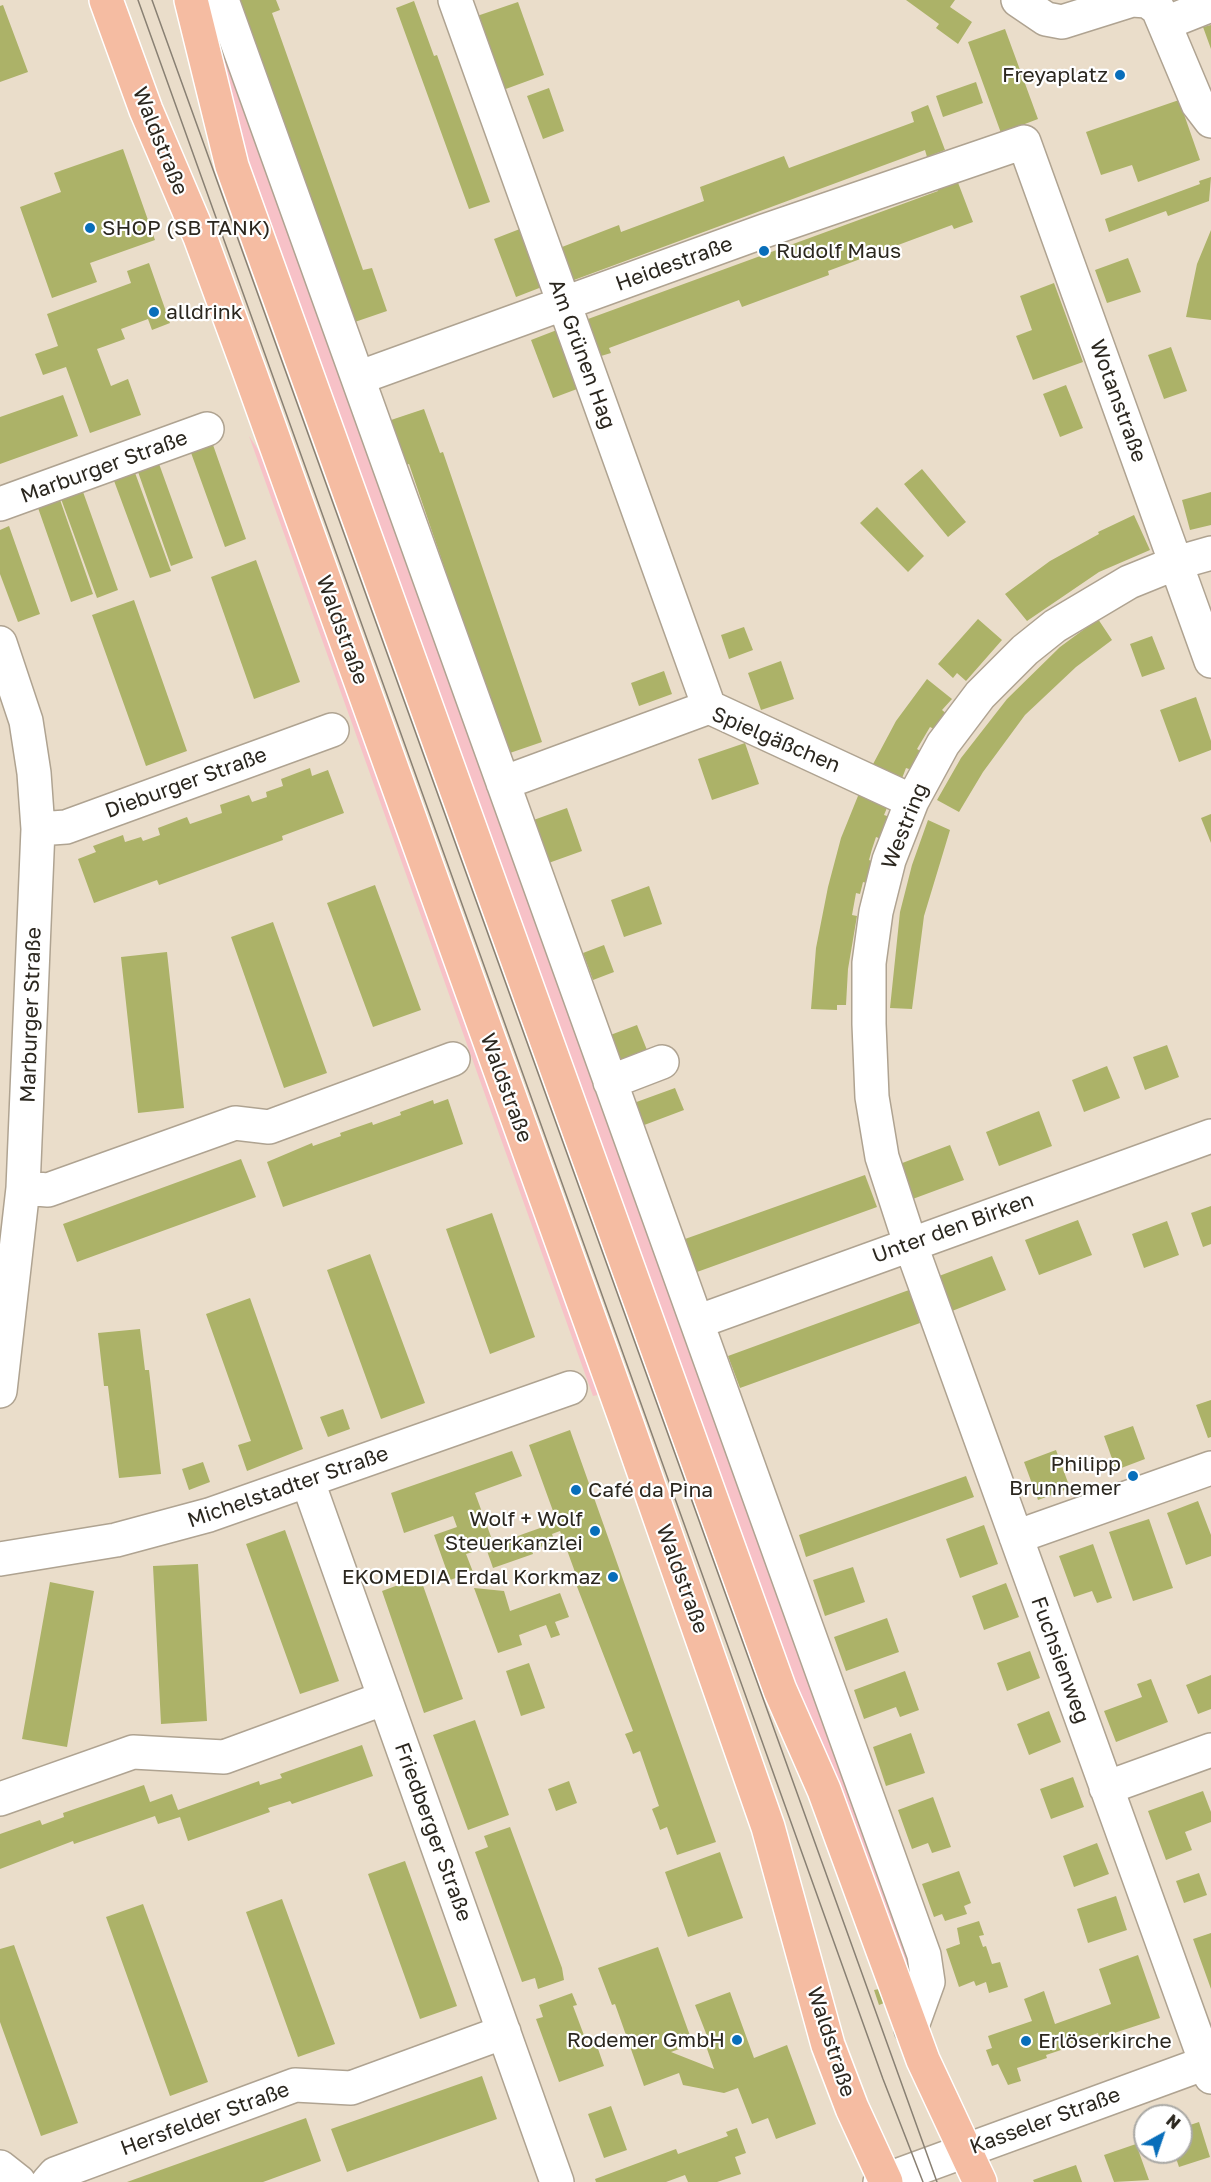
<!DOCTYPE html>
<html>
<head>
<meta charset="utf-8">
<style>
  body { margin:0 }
  #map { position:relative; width:1211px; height:2182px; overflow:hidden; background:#eaddca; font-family:"Golos Text",sans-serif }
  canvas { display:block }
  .north { position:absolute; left:1133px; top:2104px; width:60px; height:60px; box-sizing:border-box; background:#fff; border:2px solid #aaa9a5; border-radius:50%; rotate:40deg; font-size:16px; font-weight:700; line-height:24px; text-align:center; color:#2b271f }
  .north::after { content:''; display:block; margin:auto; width:21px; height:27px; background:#086eba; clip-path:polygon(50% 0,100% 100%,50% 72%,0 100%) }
</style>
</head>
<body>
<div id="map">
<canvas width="1211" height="2182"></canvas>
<div class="north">N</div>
</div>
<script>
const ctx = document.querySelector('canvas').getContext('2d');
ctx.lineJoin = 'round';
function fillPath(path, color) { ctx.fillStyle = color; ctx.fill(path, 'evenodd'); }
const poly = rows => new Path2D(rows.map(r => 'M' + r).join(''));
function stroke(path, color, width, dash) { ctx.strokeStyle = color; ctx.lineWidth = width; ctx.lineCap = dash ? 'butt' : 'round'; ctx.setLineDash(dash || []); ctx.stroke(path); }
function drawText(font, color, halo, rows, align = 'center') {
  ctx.font = font + ' "Golos Text",sans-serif'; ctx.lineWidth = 4.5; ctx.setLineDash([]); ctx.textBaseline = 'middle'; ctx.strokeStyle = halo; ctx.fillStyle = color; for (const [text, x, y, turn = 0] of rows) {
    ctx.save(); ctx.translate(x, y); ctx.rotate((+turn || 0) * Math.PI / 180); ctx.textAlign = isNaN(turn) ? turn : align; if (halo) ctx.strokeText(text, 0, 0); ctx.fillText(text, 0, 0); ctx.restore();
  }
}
fillPath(poly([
  [208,0,911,1948,917,1996,843,1793,796,1687,246,153],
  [249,436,267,463,602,1394,593,1396]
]), '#f7c1c7');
fillPath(poly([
  [235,0,276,0,280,10,272,13,363,270,372,268,387,311,349,324,334,281,340,279,248,22,243,23],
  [906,0,955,0,950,7,972,22,958,44,936,28,939,24],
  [414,1,434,56,437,55,490,202,469,209,396,8],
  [518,2,544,75,503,90,477,16],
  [3,5,28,72,0,82,0,6],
  [1211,25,1211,49,1203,27],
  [1005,29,1038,119,1001,133,968,42],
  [976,82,983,103,943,117,936,96],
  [549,88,564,131,543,139,527,96],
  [1179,100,1200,160,1138,182,1132,165,1101,175,1086,132],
  [928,105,945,150,927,157,925,150,574,280,562,247,619,225,621,232,704,201,700,187,784,156,789,168,914,122,911,112],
  [123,149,155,240,90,263,97,282,52,298,20,207,61,192,54,173],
  [1211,177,1209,201,1168,216,1166,211,1109,232,1105,219,1200,184,1199,181],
  [957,180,973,222,954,229,952,225,828,271,829,275,742,307,739,300,609,348,611,353,601,356,588,319,938,191,937,187],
  [525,227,547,285,516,297,494,239],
  [1211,230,1211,320,1186,317,1197,264],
  [1128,258,1141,292,1107,303,1095,270],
  [149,263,170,323,152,330,148,319,121,329,125,339,97,349,111,386,128,379,141,415,90,433,66,367,43,375,35,354,58,346,47,314,131,283,127,271],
  [1054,283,1083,362,1033,380,1016,336,1032,330,1020,296],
  [562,328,585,386,553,398,531,340],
  [1171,347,1187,391,1164,399,1148,355],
  [1066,385,1083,428,1060,437,1043,394],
  [63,395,78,436,0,464,0,417],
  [424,409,440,453,443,452,542,742,504,755,492,707,409,464,400,467,385,422],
  [212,442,246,539,225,547,190,450],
  [158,461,193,558,171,566,137,469],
  [922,469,966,522,948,537,904,484],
  [134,470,171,571,150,578,113,478],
  [82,489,118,590,97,598,60,496],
  [1211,492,1211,525,1190,530,1182,500],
  [59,497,93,594,71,602,37,505],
  [877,507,924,556,908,572,860,523],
  [1134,515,1150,550,1099,572,1027,621,1005,594,1050,561,1099,534,1098,532],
  [9,526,40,614,18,622,0,574,0,530],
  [256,560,300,682,254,699,211,577],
  [134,600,187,751,146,766,92,615],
  [978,619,1002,640,966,681,957,673,953,678,938,664],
  [1098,619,1112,640,1076,667,1025,715,983,772,959,812,937,800,961,758,1007,699,1060,647],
  [744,627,753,650,729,659,721,635],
  [1152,636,1165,669,1142,677,1130,644],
  [781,661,794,699,761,710,748,673],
  [664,671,672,694,639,706,631,683],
  [927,679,952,699,942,710,948,715,936,730,930,727,917,749,922,752,912,770,906,768,901,781,872,766,896,721],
  [1196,697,1211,741,1211,750,1179,762,1160,710],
  [745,743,759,784,712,800,698,759],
  [310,768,312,776,328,770,344,813,282,836,283,840,159,885,157,880,94,903,78,859,96,852,93,846,123,835,125,842,141,837,143,841,160,835,158,828,187,817,190,824,222,813,220,805,249,795,252,802,267,797,266,792,283,786,281,779],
  [860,791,889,803,884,815,890,817,881,839,876,837,872,849,869,860,874,862,870,884,863,882,860,894,856,893,852,915,857,916,848,969,846,1005,837,1005,837,1010,811,1009,816,948,828,887,841,838],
  [567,808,582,851,543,865,528,822],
  [1211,814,1211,843,1201,818],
  [928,820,950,830,924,916,912,1009,890,1008,900,912,912,865],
  [375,885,421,1010,373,1027,327,903],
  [649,886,662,924,624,937,611,900],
  [273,922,327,1073,284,1088,231,937],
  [604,945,614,972,593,980,583,953],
  [167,952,184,1108,138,1113,121,957],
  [637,1025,649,1055,617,1067,605,1037],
  [1167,1045,1179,1077,1145,1090,1133,1057],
  [1107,1066,1120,1098,1084,1112,1072,1080],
  [675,1088,684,1110,639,1127,631,1104],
  [448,1099,463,1144,283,1207,267,1162,312,1143,313,1146,341,1136,340,1133,372,1122,373,1125,401,1115,400,1112,433,1100,434,1104],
  [1039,1111,1052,1146,999,1166,986,1132],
  [950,1145,964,1180,910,1200,897,1165],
  [241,1159,256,1197,77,1262,63,1224],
  [865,1175,877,1207,697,1272,685,1239],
  [1211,1206,1211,1244,1203,1247,1191,1213],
  [492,1213,535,1337,490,1354,446,1229],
  [1078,1220,1092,1255,1039,1275,1025,1240],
  [1167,1221,1179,1255,1144,1268,1132,1234],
  [370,1254,425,1403,381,1419,327,1270],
  [992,1256,1006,1290,952,1311,939,1276],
  [909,1290,920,1323,740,1388,728,1356],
  [250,1298,303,1449,247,1471,238,1445,251,1441,206,1314],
  [140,1329,145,1370,149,1370,161,1474,119,1478,108,1386,104,1386,98,1333],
  [1211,1400,1211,1437,1208,1438,1196,1405],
  [343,1409,350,1429,328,1437,320,1417],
  [1133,1426,1145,1459,1116,1470,1104,1436],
  [570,1430,716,1842,677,1855,667,1827,660,1830,656,1819,652,1809,659,1806,640,1751,633,1754,629,1743,625,1734,633,1731,576,1584,579,1583,560,1531,552,1534,555,1542,532,1550,533,1554,493,1568,486,1548,466,1554,473,1572,450,1580,434,1535,457,1527,453,1516,404,1533,391,1493,512,1451,522,1476,475,1493,494,1545,526,1533,557,1522,529,1445],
  [1056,1450,1070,1488,1038,1500,1024,1462],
  [203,1462,210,1482,189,1490,182,1469],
  [966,1476,974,1497,806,1557,799,1535],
  [1198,1501,1211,1535,1211,1556,1186,1565,1167,1513],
  [1149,1519,1173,1588,1133,1601,1109,1532],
  [984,1525,998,1564,960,1578,946,1539],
  [285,1530,339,1681,300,1694,246,1544],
  [1093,1544,1112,1598,1097,1603,1092,1591,1074,1597,1059,1556],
  [198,1564,207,1721,161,1724,153,1566],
  [853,1567,865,1602,825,1616,813,1580],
  [420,1577,463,1699,424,1713,382,1591],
  [50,1582,94,1591,67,1747,22,1739],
  [1006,1583,1019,1617,984,1630,972,1596],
  [474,1588,504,1591,510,1611,560,1593,569,1617,555,1622,560,1635,551,1638,546,1625,519,1635,522,1645,498,1653],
  [887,1618,899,1652,846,1671,834,1637],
  [1030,1651,1040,1678,1007,1691,997,1663],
  [529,1663,545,1708,521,1716,506,1671],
  [905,1671,919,1710,900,1717,896,1707,864,1719,854,1690],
  [1211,1675,1211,1709,1198,1714,1186,1685],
  [1151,1679,1168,1722,1116,1742,1104,1711,1142,1697,1137,1684],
  [1049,1711,1061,1742,1029,1755,1017,1724],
  [475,1720,509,1815,468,1830,433,1735],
  [911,1733,925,1773,886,1786,873,1747],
  [362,1745,373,1776,292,1804,290,1801,268,1808,270,1812,188,1841,180,1817,158,1824,155,1816,74,1844,73,1841,0,1869,0,1834,40,1820,42,1825,64,1817,63,1813,144,1785,150,1802,172,1794,178,1810,259,1781,260,1785,282,1778,280,1774],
  [1073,1777,1084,1807,1051,1819,1040,1789],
  [569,1781,577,1803,556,1811,548,1789],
  [1203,1791,1211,1812,1211,1822,1185,1832,1192,1850,1166,1860,1148,1811],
  [933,1797,951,1847,932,1853,928,1843,912,1849,898,1810],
  [510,1827,562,1968,564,1980,538,1989,535,1978,522,1982,475,1852,488,1847,484,1836],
  [1097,1843,1109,1874,1074,1887,1063,1856],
  [720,1852,743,1918,688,1937,665,1872],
  [405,1861,457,2006,420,2019,368,1874],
  [959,1871,971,1903,964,1906,967,1914,945,1921,942,1914,934,1917,922,1884],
  [1199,1873,1207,1895,1184,1903,1176,1881],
  [1116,1896,1127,1930,1088,1943,1077,1909],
  [282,1899,335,2044,298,2057,246,1912],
  [143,1904,208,2082,170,2096,106,1917],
  [979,1921,984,1935,979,1936,983,1947,986,1946,992,1964,1000,1962,1008,1987,989,1993,986,1982,976,1986,974,1981,959,1987,946,1949,960,1944,957,1928],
  [1211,1933,1211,1989,1193,1939],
  [14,1945,78,2123,41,2136,0,2022,0,1949],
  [658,1947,693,2044,671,2052,714,2069,705,2043,709,2041,695,2005,730,1992,754,2058,787,2045,816,2124,776,2139,768,2118,752,2124,738,2088,724,2093,683,2085,679,2073,644,2086,615,2004,612,2005,598,1968],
  [1138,1955,1160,2018,1099,2038,1098,2033,1063,2046,1064,2049,1046,2055,1047,2058,1017,2068,1021,2081,1008,2085,998,2064,992,2066,986,2050,992,2048,988,2036,1032,2021,1024,1999,1044,1991,1055,2024,1111,2004,1099,1969],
  [879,1989,884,2003,879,2005,874,1990],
  [572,1993,577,2005,573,2006,588,2046,596,2043,604,2066,559,2082,536,2019,543,2017,539,2005],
  [482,2076,497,2119,347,2172,331,2129],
  [611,2106,627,2150,604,2158,588,2114],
  [306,2118,321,2161,263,2182,127,2182],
  [1199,2122,1210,2157,1179,2167,1174,2152,1181,2152,1181,2128],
  [737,2128,746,2153,735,2157,741,2174,717,2182,688,2182,685,2175,666,2182,596,2182,595,2179,676,2149,678,2154,728,2136,726,2132],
  [1136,2144,1149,2180,1114,2182,1104,2155],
  [1076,2165,1082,2182,1034,2182,1033,2180]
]), '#acb268');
const minor = poly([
  [222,0,924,1955,928,1982,911,2029],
  [455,0,709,707],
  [1018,0,1046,19,1062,22,1132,0,1147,1,1158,9,1198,104,1211,121],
  [1166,23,1211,5],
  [358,378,764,231,1024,142,1211,661],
  [0,504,207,429],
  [1211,553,1176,563,1129,582,1055,626,1025,650,980,695,943,744,912,801,889,860,876,912,869,963,869,1024,872,1097,882,1157,910,1243,1211,2077],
  [0,643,26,721,34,773,38,829,23,1188,0,1391],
  [503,783,709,707,912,801],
  [38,829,66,827,332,730],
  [610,1082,662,1062],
  [23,1188,48,1190,235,1123,269,1127,453,1059],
  [697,1322,1211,1136],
  [308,1482,557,2182],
  [1016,1537,1211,1468],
  [0,1559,116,1540,209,1515,570,1388],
  [1106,1788,1211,1750],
  [0,1799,133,1752,224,1757,385,1698],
  [0,2167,19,2182],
  [48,2182,55,2174,295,2085,351,2088,504,2032],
  [880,2182,1211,2061]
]);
const major = poly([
  [106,0,146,110,200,237,250,373,626,1421,768,1827,828,2045,852,2108,886,2182],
  [191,0,232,166,780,1690,824,1790,923,2060,980,2182]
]);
stroke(minor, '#afa391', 36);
stroke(major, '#fff', 36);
stroke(minor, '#fff', 33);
stroke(major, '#f5bca2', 33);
stroke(poly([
  [138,0,883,2079,923,2182],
  [152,0,937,2182]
]), '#898073', 1.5);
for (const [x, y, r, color] of [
  [1120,75,6,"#086eba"],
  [90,228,6,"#086eba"],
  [764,251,6,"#086eba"],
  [154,312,6,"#086eba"],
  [1133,1476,6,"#086eba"],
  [576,1490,6,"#086eba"],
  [595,1531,6,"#086eba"],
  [613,1577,6,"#086eba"],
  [737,2040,6,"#086eba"],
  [1026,2041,6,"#086eba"]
]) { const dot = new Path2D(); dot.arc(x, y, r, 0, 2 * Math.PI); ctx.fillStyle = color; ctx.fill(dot); stroke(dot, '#fff', 2); }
drawText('21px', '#2b271f', '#fff', [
  ["Freyaplatz",1108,75],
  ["SHOP (SB TANK)",102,228,"left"],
  ["Rudolf Maus",776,251,"left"],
  ["alldrink",166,312,"left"],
  ["Philipp",1121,1464],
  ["Brunnemer",1121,1488],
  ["Café da Pina",588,1490,"left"],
  ["Wolf + Wolf",583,1519],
  ["Steuerkanzlei",583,1543],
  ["EKOMEDIA Erdal Korkmaz",601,1577],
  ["Rodemer GmbH",725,2040],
  ["Erlöserkirche",1038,2041,"left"]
], 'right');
drawText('21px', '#2b271f', '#fff', [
  ["Waldstraße",160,141,68],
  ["Heidestraße",674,264,-20],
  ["Am Grünen Hag",582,354,70],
  ["Wotanstraße",1118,401,70],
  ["Marburger Straße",104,467,-20],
  ["Waldstraße",342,630,70],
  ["Spielgäßchen",776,740,23],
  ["Dieburger Straße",186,783,-20],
  ["Westring",905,826,-68],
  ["Marburger Straße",31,1015,-88],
  ["Waldstraße",506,1088,70],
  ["Unter den Birken",953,1228,-20],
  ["Michelstadter Straße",288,1487,-19],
  ["Waldstraße",682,1579,70],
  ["Fuchsienweg",1060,1660,70],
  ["Friedberger Straße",433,1832,70],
  ["Waldstraße",831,2042,72],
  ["Hersfelder Straße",205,2119,-20],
  ["Kasseler Straße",1045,2121,-20]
]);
</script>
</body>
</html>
